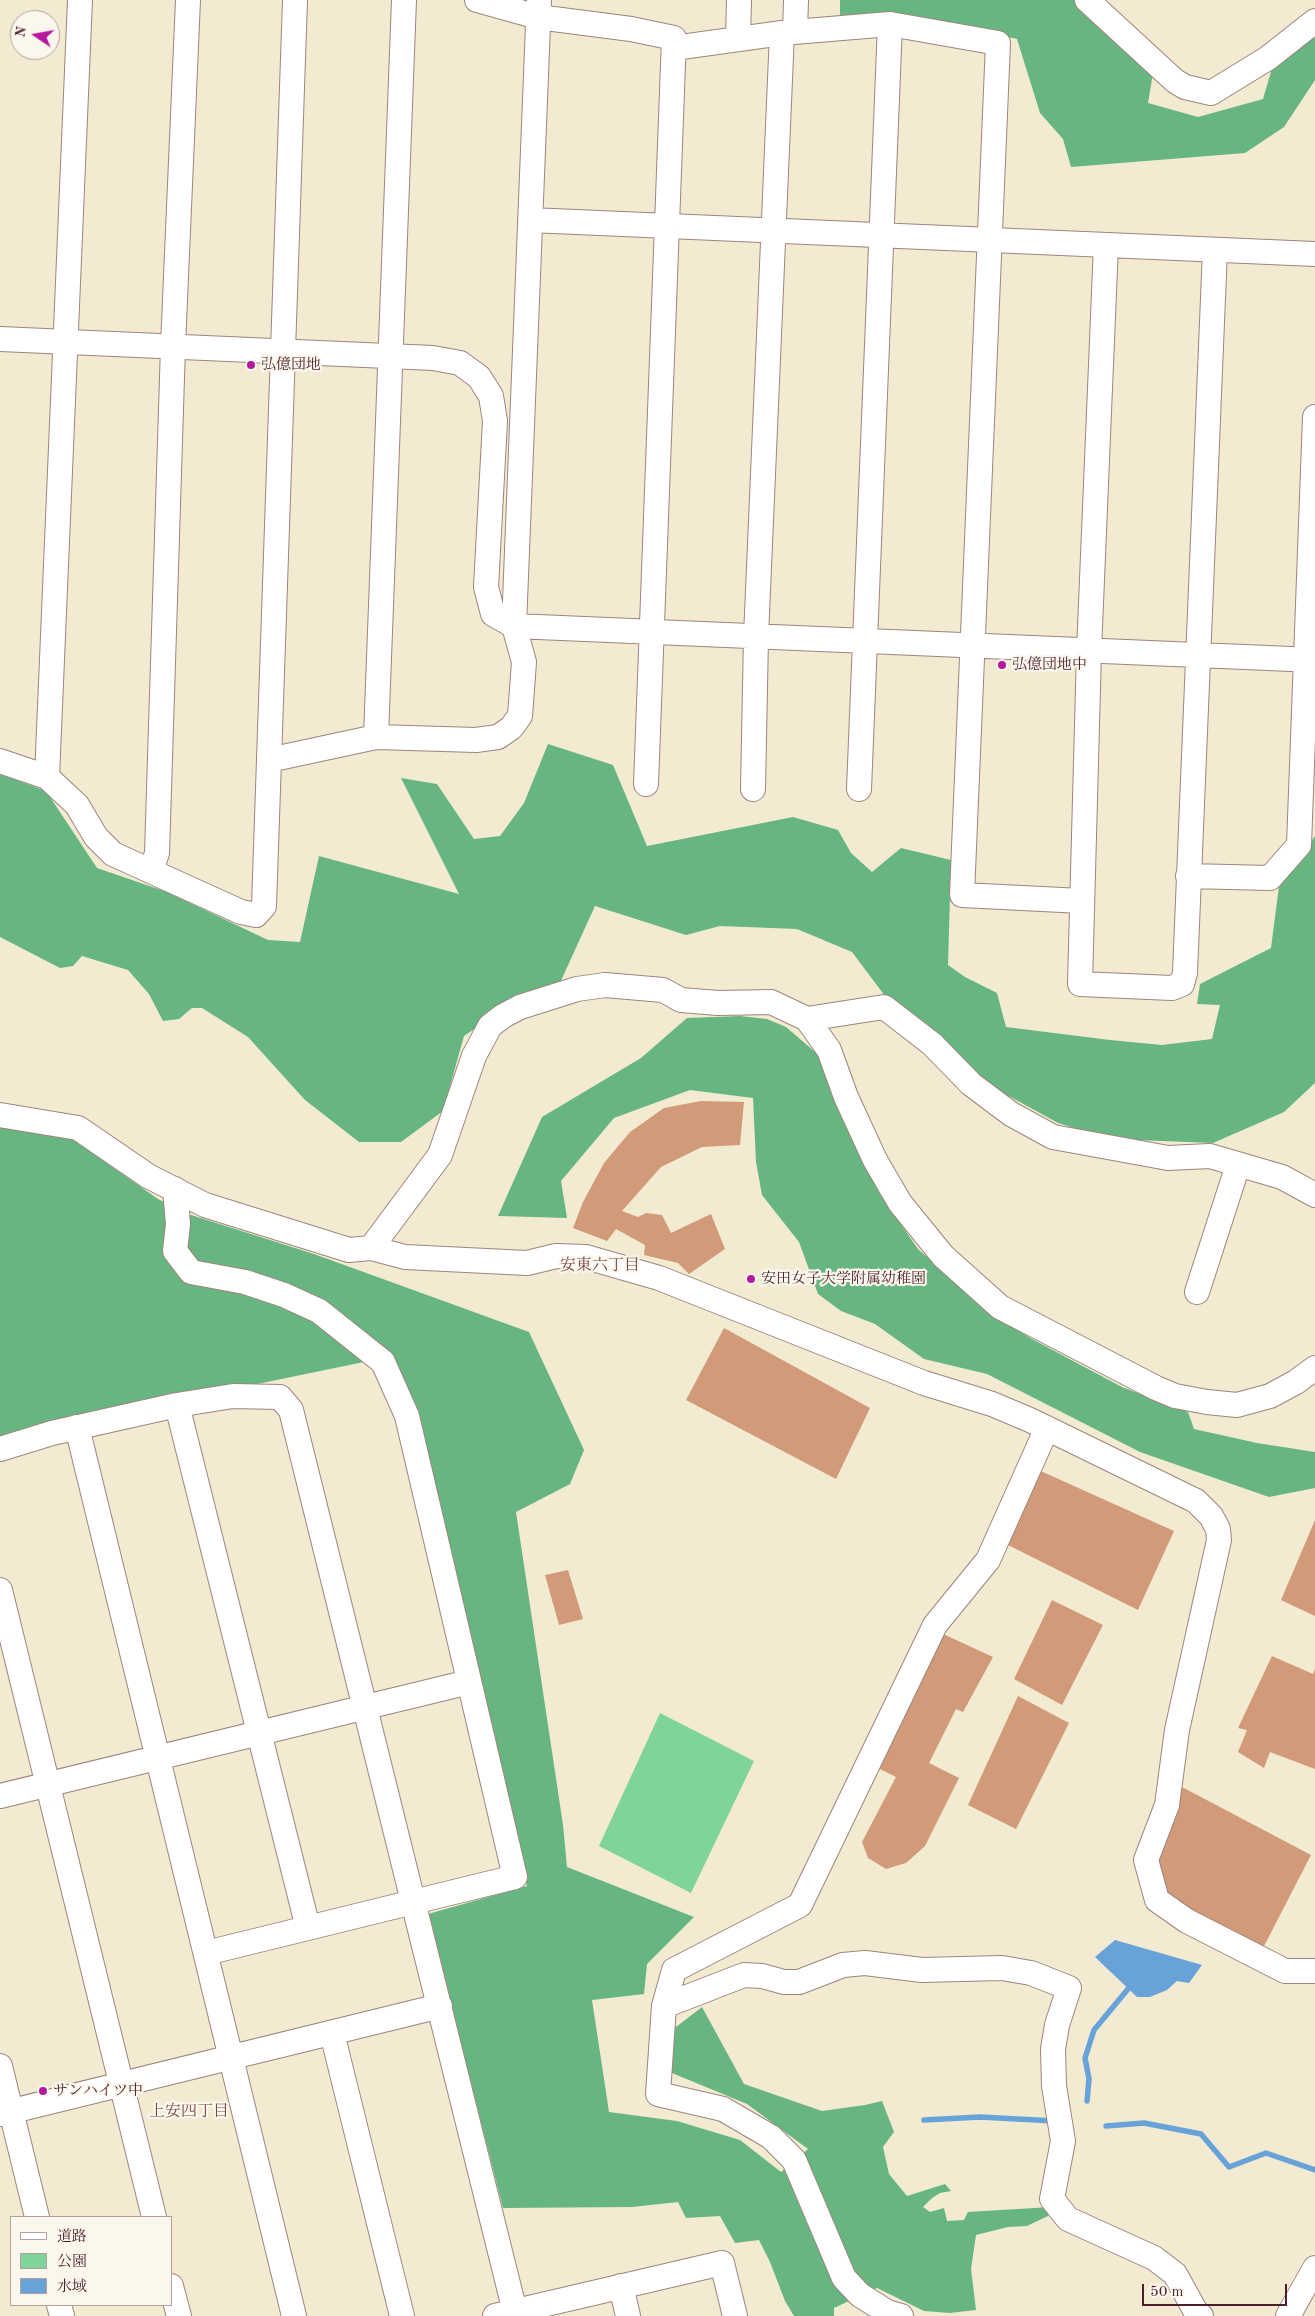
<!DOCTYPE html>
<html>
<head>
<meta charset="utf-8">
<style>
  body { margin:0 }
  #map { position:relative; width:1315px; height:2316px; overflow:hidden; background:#f3ead2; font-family:"Old Standard TT","Noto Serif JP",serif }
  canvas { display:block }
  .legend { position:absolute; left:10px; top:2216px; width:162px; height:90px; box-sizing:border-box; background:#fbf7ec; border:1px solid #b4a19f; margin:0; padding:6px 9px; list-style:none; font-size:15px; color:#4a1f2b }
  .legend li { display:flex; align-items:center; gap:10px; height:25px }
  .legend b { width:25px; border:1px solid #b4a19f }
  .north { position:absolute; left:10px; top:10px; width:50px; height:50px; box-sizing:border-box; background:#fbf7ec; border:1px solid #b4a19f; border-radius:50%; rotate:282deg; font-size:14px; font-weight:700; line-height:20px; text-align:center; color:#4a1f2b }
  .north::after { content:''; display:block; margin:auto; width:18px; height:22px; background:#b5179e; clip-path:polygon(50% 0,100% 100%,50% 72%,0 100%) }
  .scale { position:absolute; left:1142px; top:2284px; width:145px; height:22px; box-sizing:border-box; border:2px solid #4a1f2b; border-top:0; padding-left:6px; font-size:15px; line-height:18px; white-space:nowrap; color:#4a1f2b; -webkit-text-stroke:4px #fbf7ec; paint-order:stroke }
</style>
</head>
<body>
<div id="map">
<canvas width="1315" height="2316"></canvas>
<ul class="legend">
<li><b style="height:6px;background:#fff"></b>道路</li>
<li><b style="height:14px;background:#7fd599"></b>公園</li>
<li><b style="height:14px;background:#67a3d8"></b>水域</li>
</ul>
<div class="north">N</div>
<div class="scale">50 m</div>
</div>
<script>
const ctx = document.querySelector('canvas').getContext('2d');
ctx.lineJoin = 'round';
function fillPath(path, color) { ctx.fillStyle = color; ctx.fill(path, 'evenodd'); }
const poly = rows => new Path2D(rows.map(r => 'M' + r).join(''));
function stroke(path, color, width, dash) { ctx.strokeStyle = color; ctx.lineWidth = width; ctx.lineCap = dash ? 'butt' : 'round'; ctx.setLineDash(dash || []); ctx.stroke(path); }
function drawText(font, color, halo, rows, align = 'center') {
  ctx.font = font + ' "Old Standard TT","Noto Serif JP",serif'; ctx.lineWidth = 4.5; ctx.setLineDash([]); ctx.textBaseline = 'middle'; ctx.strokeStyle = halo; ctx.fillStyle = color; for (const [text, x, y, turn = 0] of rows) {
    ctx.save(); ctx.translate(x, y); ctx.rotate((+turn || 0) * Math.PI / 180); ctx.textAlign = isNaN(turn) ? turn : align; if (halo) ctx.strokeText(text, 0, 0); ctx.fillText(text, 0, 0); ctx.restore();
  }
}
fillPath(poly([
  [660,1713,754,1761,691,1893,599,1846]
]), '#7fd599');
fillPath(poly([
  [840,0,1076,0,1153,73,1148,103,1198,117,1263,99,1273,65,1315,30,1315,80,1284,127,1245,153,1071,167,1063,139,1040,113,1017,39,951,25,840,19],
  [548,744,613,765,647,846,793,817,838,830,851,853,872,872,901,848,951,860,948,965,965,977,997,993,1006,1027,1110,1040,1162,1045,1212,1039,1220,1005,1197,1004,1200,984,1271,948,1279,886,1315,836,1315,1083,1284,1112,1213,1143,1136,1140,1084,1131,1058,1123,976,1078,885,996,852,952,797,929,720,926,686,935,595,906,559,985,510,1005,464,1036,443,1111,401,1142,359,1142,305,1100,248,1037,202,1008,192,1008,179,1019,163,1021,149,994,128,970,82,956,73,966,60,968,0,937,0,774,46,791,97,868,167,892,268,940,300,942,319,856,459,894,401,778,437,784,474,839,500,836,524,803],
  [740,1016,767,1019,786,1027,821,1057,836,1099,879,1193,918,1249,991,1314,1032,1339,1122,1387,1188,1412,1194,1429,1257,1443,1315,1452,1315,1488,1269,1497,1140,1452,987,1374,924,1359,875,1324,841,1311,818,1294,799,1242,762,1195,756,1162,753,1098,690,1090,614,1118,561,1181,567,1218,498,1216,542,1117,641,1058,687,1018],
  [0,1127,68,1136,158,1199,188,1214,314,1254,529,1332,584,1450,570,1484,516,1512,563,1825,567,1867,694,1917,647,1964,644,1994,592,2000,609,2112,677,2121,740,2140,781,2172,808,2149,747,2104,672,2073,672,2030,702,2007,744,2084,822,2111,865,2105,882,2101,894,2132,883,2147,889,2174,907,2196,945,2184,951,2191,940,2193,932,2198,923,2207,930,2212,944,2208,947,2221,964,2220,968,2212,1051,2207,1048,2216,1027,2226,1008,2227,976,2235,971,2269,976,2310,950,2313,924,2311,877,2288,834,2308,834,2316,794,2316,785,2301,770,2262,759,2240,735,2243,720,2216,686,2218,678,2202,632,2207,503,2208,428,1914,527,1886,393,1356,0,1437]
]), '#67b681');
fillPath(poly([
  [1115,1940,1202,1965,1189,1983,1177,1981,1167,1990,1150,1997,1137,1997,1095,1957]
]), '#67a3d8');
stroke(poly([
  [1087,2101,1089,2079,1085,2058,1094,2030,1128,1989],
  [924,2120,980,2117,1055,2121],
  [1106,2126,1144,2123,1201,2134,1229,2167,1266,2153,1315,2170]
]), '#67a3d8', 5.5);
fillPath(poly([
  [701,1101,744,1102,740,1145,702,1147,661,1167,622,1211,638,1217,646,1213,662,1215,671,1233,711,1214,725,1249,689,1274,678,1263,644,1255,645,1245,616,1229,607,1241,573,1228,583,1202,604,1163,630,1132,664,1108],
  [724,1328,870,1408,836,1479,686,1400],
  [1034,1468,1174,1531,1138,1610,1000,1541],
  [1315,1520,1315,1616,1281,1600],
  [568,1570,583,1619,559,1625,545,1575],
  [1052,1600,1103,1625,1062,1705,1014,1679],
  [941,1633,993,1657,963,1712,956,1709,929,1763,959,1778,925,1846,906,1863,886,1869,868,1858,862,1842,896,1777,880,1769],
  [1272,1656,1313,1674,1315,1669,1315,1769,1270,1752,1264,1768,1238,1752,1247,1730,1238,1728],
  [1018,1696,1069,1723,1016,1829,968,1805],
  [1182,1787,1311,1855,1262,1950,1164,1899,1153,1856]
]), '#d19a78');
const minor = poly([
  [477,0,538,17,631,29,674,38,646,784],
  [1087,0,1175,81,1185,87,1211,93,1268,58,1315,21],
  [795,32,796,0],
  [738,39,739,0],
  [674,48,782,33,890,24,998,43,962,895,1082,901],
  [530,220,1315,254],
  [1106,245,1089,651,1080,984,1172,988,1182,984,1185,973,1215,250],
  [0,339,433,358,460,363,479,377,491,396,495,421,486,587,493,614,514,626,1315,660],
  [376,737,404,0],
  [269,760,376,737,476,740,498,737,511,728,520,716,524,662,514,626,539,0],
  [0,761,47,777,77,805,96,837,113,854,241,912,256,915,264,906,295,0],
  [47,777,80,0],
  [753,789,756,637,782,33],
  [859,789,890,24],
  [151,871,157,853,173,346,188,0],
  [1188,876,1270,878,1299,845,1315,417],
  [807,1019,884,1007,932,1044,971,1084,1011,1114,1053,1137,1168,1158,1210,1156,1282,1177,1315,1195],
  [0,1115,78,1128,148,1176,205,1205,349,1250,371,1248,440,1155,474,1056,490,1026,503,1016,520,1007,577,989,605,985,663,990,681,1000,718,1003,771,1002,807,1019,829,1050,846,1097,875,1160,900,1203,943,1256,1000,1307,1156,1388,1175,1396,1207,1402,1237,1405,1270,1396,1296,1382,1315,1368],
  [175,1189,178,1224,175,1251,191,1272,245,1282,284,1295,319,1311,383,1362,407,1416,515,1877,206,1953],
  [371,1248,405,1257,527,1263,556,1256,586,1257,659,1278,924,1383,992,1404,1030,1420,1196,1501,1211,1516,1218,1529,1219,1540,1177,1730,1167,1805,1146,1860,1157,1900,1187,1921,1285,1971,1315,1971],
  [1197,1292,1238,1165],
  [177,1405,308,1928],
  [77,1427,294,2316],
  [0,1449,52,1433,177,1405,233,1396,280,1397,291,1410,516,2316],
  [0,1590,154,2217],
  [0,1796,469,1682],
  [664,2006,674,1970,800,1905,935,1625,988,1560,1047,1428],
  [332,2033,402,2316],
  [0,2066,37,2217],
  [0,2114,440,2006],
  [171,2286,179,2316],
  [621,2286,628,2316],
  [59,2305,62,2316],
  [495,2316,722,2263,735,2316],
  [901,2316,887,2312,860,2295,844,2278,794,2160,771,2137,723,2109,658,2094,664,2006,744,1975,762,1976,784,1982,799,1982,843,1965,865,1963,922,1970,1002,1968,1031,1973,1069,1988,1057,2025,1053,2049,1054,2086,1063,2141,1052,2199,1068,2219,1154,2258,1175,2274,1196,2312,1201,2316],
  [1288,2316,1315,2268]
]);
stroke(minor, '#9e847e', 26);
stroke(minor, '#fff', 24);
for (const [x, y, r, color] of [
  [251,365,5,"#b5179e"],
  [1002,665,5,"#b5179e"],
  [751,1279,5,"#b5179e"],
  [43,2091,5,"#b5179e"]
]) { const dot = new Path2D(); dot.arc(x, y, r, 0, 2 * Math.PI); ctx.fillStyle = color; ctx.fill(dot); stroke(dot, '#fbf7ec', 2); }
drawText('15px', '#4a1f2b', '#fbf7ec', [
  ["弘億団地",261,365],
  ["弘億団地中",1012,665],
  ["安田女子大学附属幼稚園",761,1279],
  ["サンハイツ中",53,2091]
], 'left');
drawText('16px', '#794a46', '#fbf7ec', [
  ["安東六丁目",600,1266],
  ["上安四丁目",189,2112]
]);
</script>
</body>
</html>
